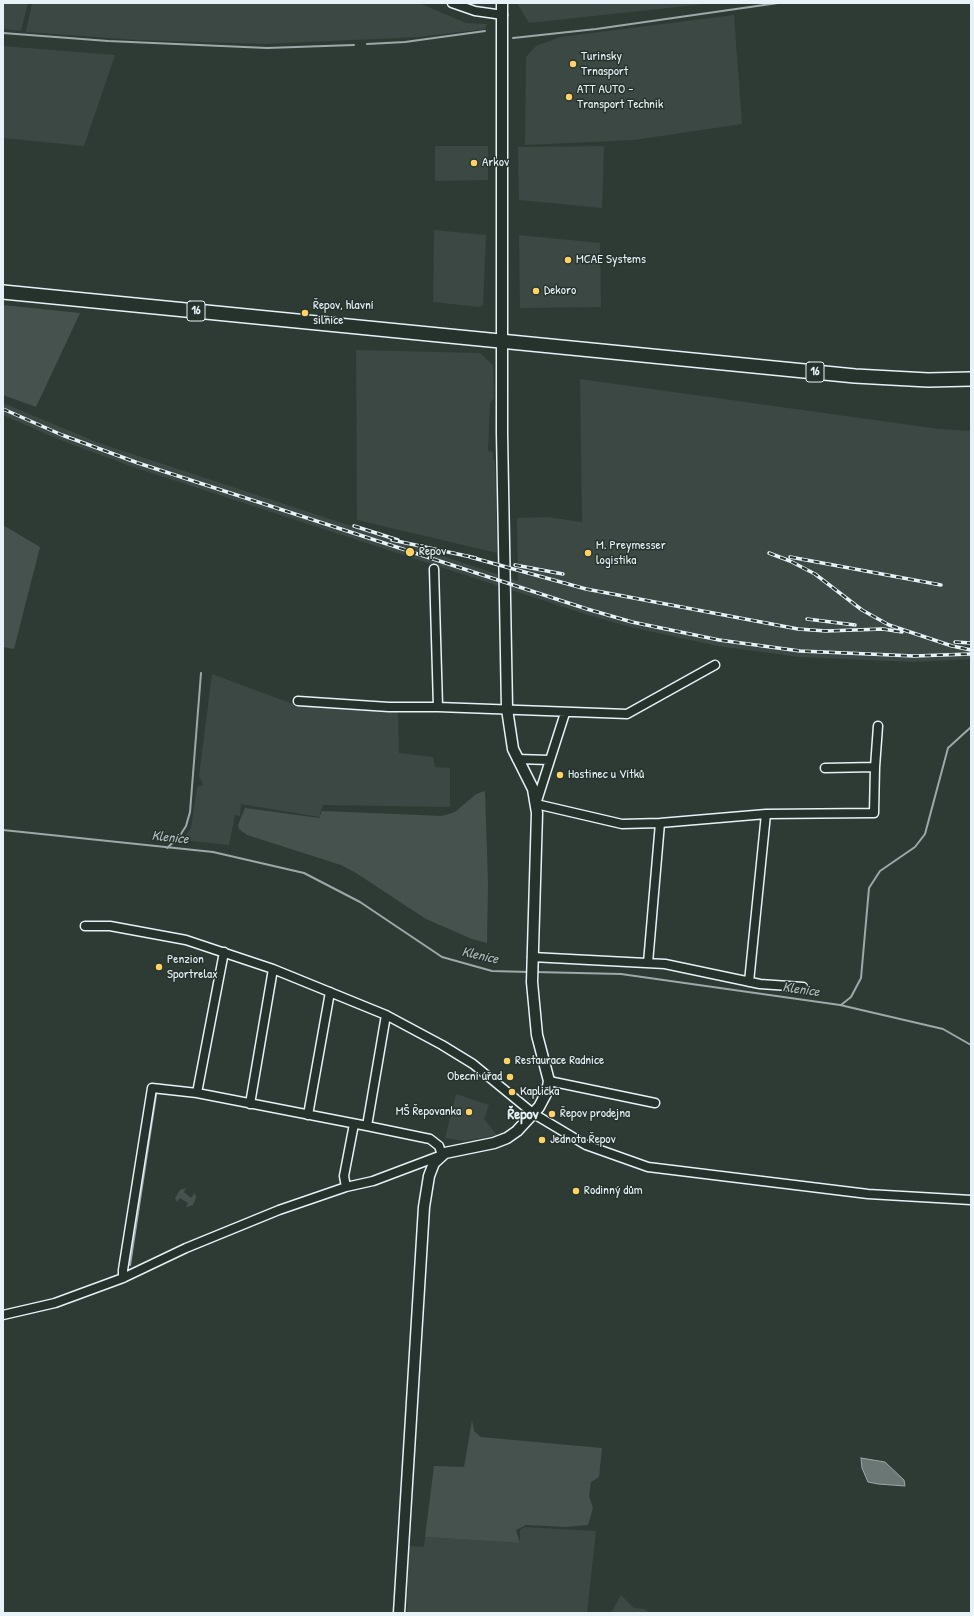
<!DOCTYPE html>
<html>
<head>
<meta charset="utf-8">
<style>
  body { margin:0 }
  #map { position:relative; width:974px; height:1616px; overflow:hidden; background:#2e3b35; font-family:"Patrick Hand",sans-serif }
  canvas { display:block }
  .frame { position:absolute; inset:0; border:4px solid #e8f1f8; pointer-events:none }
</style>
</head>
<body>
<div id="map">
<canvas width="974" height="1616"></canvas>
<div class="frame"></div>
</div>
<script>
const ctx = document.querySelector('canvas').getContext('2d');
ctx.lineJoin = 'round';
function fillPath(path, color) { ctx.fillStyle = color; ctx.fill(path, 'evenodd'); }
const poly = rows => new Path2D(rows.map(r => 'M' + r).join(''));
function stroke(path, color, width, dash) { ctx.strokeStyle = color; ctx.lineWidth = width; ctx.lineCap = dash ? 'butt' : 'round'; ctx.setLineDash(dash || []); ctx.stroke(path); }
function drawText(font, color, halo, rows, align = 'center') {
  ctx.font = font + ' "Patrick Hand",sans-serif'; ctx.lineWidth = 3; ctx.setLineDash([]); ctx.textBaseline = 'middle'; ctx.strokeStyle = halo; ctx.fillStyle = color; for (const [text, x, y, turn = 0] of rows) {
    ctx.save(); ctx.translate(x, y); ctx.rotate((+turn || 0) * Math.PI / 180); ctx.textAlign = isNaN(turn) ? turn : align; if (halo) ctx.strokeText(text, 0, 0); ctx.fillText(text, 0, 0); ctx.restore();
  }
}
fillPath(poly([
  [3,3,28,3,21,31,3,29],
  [32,3,419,3,466,23,487,24,485,29,419,37,353,40,266,44,137,40,26,32],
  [517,3,714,3,529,23],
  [734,15,742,124,634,140,525,145,526,57,536,46,560,37],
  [3,46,115,55,84,146,3,138],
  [435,146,488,146,488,180,435,181],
  [604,146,602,208,519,200,518,147],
  [434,230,486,235,483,305,480,307,433,302],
  [519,235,600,243,601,307,520,308],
  [356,350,480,353,493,365,494,398,490,403,488,451,493,452,493,459,495,460,497,553,357,520],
  [580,379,939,429,971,431,971,644,950,649,971,648,971,659,914,662,799,657,718,646,630,627,585,614,136,468,60,440,3,415,3,403,99,443,518,581,517,518,547,517,582,522],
  [212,674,293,704,398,711,399,753,433,757,435,767,450,768,450,807,323,805,319,817,241,804,240,816,235,815,229,845,182,840,191,828,197,787,203,785,199,776],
  [456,1094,489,1105,484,1119,497,1135,465,1141,445,1138],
  [524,1527,596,1531,587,1613,407,1613,409,1546,424,1547,425,1537,520,1543,520,1530],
  [621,1595,634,1608,645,1609,649,1613,611,1613]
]), '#3b4843');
fillPath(poly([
  [3,305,80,313,36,407,3,395],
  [3,525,40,547,14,649,3,647],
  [485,791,488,883,487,943,472,939,426,919,356,873,341,865,247,835,239,829,238,825,245,808,319,818,322,811,442,816,455,812,476,794],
  [186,1188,184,1192,191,1198,195,1193,196,1198,193,1205,187,1207,186,1207,188,1203,180,1198,177,1202,175,1198,180,1190],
  [472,1420,474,1431,481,1437,602,1448,599,1477,591,1482,589,1496,593,1508,588,1525,565,1527,526,1525,516,1530,520,1543,425,1537,434,1466,464,1467]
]), '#45524e');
const water = poly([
  [861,1458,885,1462,904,1480,905,1486,878,1484,868,1482,862,1468,861,1458]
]);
fillPath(water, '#6b7775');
stroke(water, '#9da8a9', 1);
stroke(poly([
  [3,33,108,41,267,48,354,45],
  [513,38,596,29,778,3],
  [367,44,405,42,485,31],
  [3,830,213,852,304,873,360,902,442,957,492,971,529,972],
  [167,848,179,837,186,826,190,812,201,673],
  [535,972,621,974,840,1005,943,1029,971,1045],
  [841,1005,851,997,861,978,869,888,880,871,915,847,925,834,948,748,971,727],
  [130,1265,156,1095]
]), '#9da8a9', 2);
const minor = poly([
  [452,3,475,11,503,15],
  [434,569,438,707],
  [298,701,389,707,438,707,627,714,715,665],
  [565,713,536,804,622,824,660,823,766,814,874,813,875,767],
  [517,759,549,760],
  [825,768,875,767,878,726],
  [85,926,110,926,186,940,273,969,386,1015,442,1045,473,1064,534,1114,586,1145,648,1167,868,1194,971,1200],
  [532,957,665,964,760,984,803,987],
  [648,963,660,823],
  [749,982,766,814],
  [549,1081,655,1103],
  [197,1093,224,952],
  [250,1104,273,969],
  [308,1115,330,992],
  [367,1126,386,1015],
  [346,1187,344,1176,354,1124],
  [3,1315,55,1303,123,1278,186,1248,279,1210,346,1187,373,1181,442,1155,439,1146,430,1139,367,1126,197,1093,152,1088,123,1270,123,1278]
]);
const tertiary = poly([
  [399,1613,424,1207,429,1176,434,1163,445,1153,494,1143,507,1138,517,1131,539,1107,547,1092,549,1081,537,1035,532,982,537,813,533,789,513,749,507,709,502,433,502,3]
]);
const primary = poly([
  [3,292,855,376,928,380,971,379]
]);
stroke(minor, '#e8f1f8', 11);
stroke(tertiary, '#e8f1f8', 13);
stroke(primary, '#e8f1f8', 16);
stroke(minor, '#26332d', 8);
stroke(tertiary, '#26332d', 10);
stroke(primary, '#26332d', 13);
const rail = poly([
  [3,409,62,435,138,463,587,609,632,622,719,640,800,651,914,656,971,654],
  [354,526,398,540],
  [392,540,476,558],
  [769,553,790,561,815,574,862,610,889,625,952,646,971,650],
  [470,557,586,589,798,629,826,631,883,629,902,632],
  [790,557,941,585],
  [515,565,563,574],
  [807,619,855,625],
  [955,642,971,643]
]);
stroke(rail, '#e8f1f8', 3.5);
stroke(rail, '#26332d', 2, [6]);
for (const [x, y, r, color] of [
  [573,64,4,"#ffd166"],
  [569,97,4,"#ffd166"],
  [474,163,4,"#ffd166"],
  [568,260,4,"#ffd166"],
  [536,291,4,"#ffd166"],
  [305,313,4,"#ffd166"],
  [410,552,5,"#ffd166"],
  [588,553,4,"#ffd166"],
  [560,775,4,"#ffd166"],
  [159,967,4,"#ffd166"],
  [507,1061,4,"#ffd166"],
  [510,1077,4,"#ffd166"],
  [512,1092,4,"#ffd166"],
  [469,1112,4,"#ffd166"],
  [552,1114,4,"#ffd166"],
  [542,1140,4,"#ffd166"],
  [576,1191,4,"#ffd166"]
]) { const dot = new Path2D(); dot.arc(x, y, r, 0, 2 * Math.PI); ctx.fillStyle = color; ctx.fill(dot); stroke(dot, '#26332d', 1.5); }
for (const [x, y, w] of [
  [196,311,18],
  [815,372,18]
]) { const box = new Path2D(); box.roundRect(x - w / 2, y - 10, w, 20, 3); ctx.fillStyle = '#26332d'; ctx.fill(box); stroke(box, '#e8f1f8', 1); }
drawText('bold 12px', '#e8f1f8', null, [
  ["16",196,311],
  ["16",815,372]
]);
drawText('13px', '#e8f1f8', '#26332d', [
  ["Turinsky",581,57],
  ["Trnasport",581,72],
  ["ATT AUTO -",577,90],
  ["Transport Technik",577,105],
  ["Arkov",482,163],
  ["MCAE Systems",576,260],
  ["Dekoro",544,291],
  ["Řepov, hlavní",313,306],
  ["silnice",313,321],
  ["M. Preymesser",596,546],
  ["logistika",596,561],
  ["Řepov",419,552],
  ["Hostinec u Vítků",568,775],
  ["Penzion",167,960],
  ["Sportrelax",167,975],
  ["Restaurace Radnice",515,1061],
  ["Obecní úřad",502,1077,"right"],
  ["Kaplička",520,1092],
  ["MŠ Řepovanka",461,1112,"right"],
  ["Řepov prodejna",560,1114],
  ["Jednota Řepov",550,1140],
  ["Rodinný dům",584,1191]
], 'left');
drawText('italic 14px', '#b0babd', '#26332d', [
  ["Klenice",170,838,6],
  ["Klenice",480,956,13],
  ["Klenice",801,990,8]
]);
drawText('bold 15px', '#e8f1f8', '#26332d', [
  ["Řepov",523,1115]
]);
</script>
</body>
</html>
